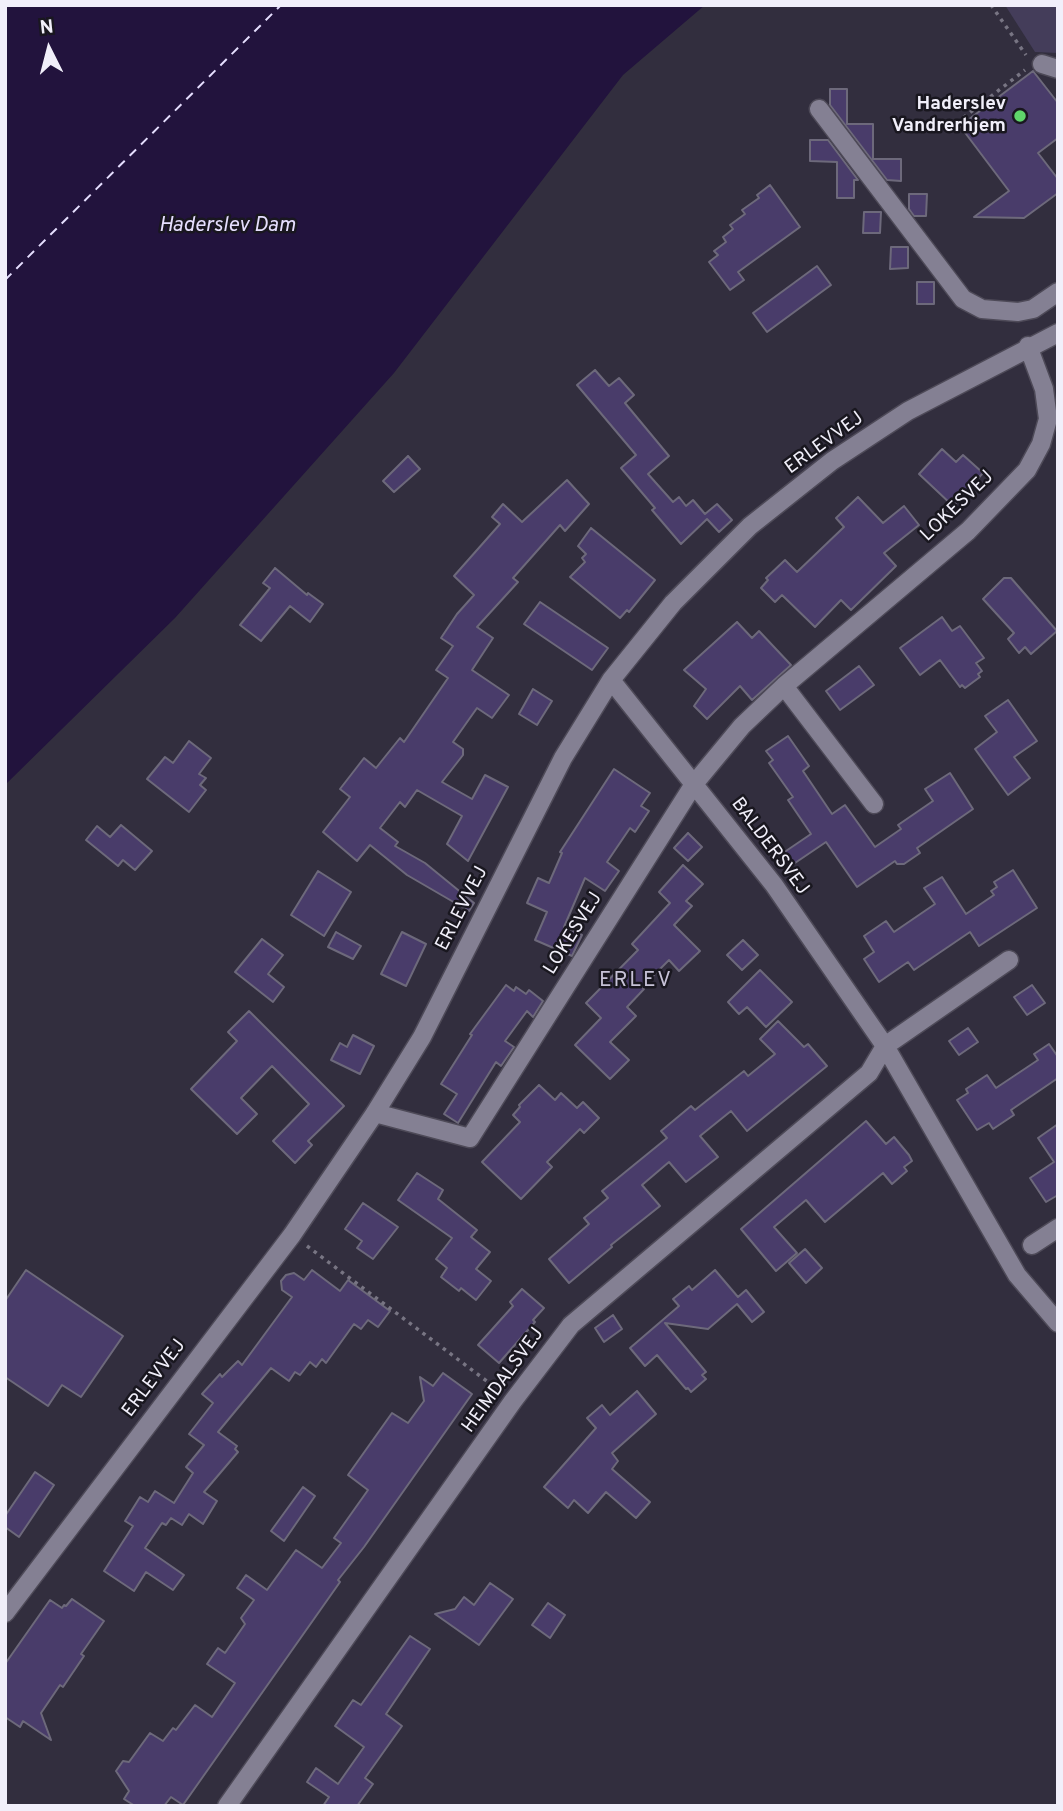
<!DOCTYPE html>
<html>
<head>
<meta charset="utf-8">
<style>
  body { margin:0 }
  #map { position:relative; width:1063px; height:1811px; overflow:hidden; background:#322e3e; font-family:Overpass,sans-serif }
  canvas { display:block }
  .frame { position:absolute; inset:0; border:7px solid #f1effa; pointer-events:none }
  .north { position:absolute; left:14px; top:14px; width:70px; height:70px; -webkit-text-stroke:5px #19171f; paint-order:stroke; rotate:354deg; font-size:19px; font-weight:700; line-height:28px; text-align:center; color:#f1effa }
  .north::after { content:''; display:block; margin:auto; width:24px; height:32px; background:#f1effa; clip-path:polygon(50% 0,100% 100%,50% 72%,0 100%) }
</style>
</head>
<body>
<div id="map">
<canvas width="1063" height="1811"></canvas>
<div class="frame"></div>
<div class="north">N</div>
</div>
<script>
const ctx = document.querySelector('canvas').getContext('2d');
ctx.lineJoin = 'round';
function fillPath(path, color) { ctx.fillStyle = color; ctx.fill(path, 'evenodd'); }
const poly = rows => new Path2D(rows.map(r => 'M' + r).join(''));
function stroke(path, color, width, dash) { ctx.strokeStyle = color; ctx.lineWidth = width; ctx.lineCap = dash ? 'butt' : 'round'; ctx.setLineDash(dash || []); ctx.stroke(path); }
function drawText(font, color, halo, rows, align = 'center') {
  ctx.font = font + ' Overpass,sans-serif'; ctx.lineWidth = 5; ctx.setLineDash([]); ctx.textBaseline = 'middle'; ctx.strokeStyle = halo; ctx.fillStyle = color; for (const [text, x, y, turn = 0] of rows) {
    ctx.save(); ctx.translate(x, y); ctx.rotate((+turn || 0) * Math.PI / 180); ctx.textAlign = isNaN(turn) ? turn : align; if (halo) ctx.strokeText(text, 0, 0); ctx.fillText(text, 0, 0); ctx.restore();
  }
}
fillPath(poly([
  [1005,5,1058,5,1058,53,1035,52]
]), '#443d5a');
fillPath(poly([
  [5,5,705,5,623,75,394,373,175,618,5,785]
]), '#22133d');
stroke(poly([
  [5,280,281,5]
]), '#e5defe', 2, [9, 7]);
const building = poly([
  [1033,71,1058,103,1058,138,1038,153,1058,179,1058,193,1024,218,974,217,1009,191,960,126,1033,71],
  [830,89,847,89,847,124,873,124,873,159,901,159,901,181,887,180,830,105,830,89],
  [810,140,828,140,858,180,854,180,854,198,837,198,837,162,810,161,810,140],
  [770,185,800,227,738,272,744,280,730,290,709,262,718,255,714,251,726,242,723,237,733,229,730,225,745,214,742,210,759,198,757,195,770,185],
  [909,194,927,194,926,216,914,216,909,209,909,194],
  [864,212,881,212,880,233,863,233,864,212],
  [891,247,908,247,908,268,890,269,891,247],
  [817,266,831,285,767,332,753,313,817,266],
  [917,282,934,282,934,304,917,304,917,282],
  [595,370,609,386,619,378,634,395,625,403,669,456,648,474,673,502,679,497,686,506,693,500,705,514,717,504,732,520,719,532,707,519,681,544,652,510,655,508,621,468,636,455,577,385,595,370],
  [942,449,956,462,963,455,983,473,953,506,919,474,942,449],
  [408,456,420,469,394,492,383,481,408,456],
  [567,480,589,504,565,531,560,525,513,578,518,582,477,627,493,638,472,670,509,695,492,718,477,708,453,742,463,749,463,755,442,782,472,799,485,775,508,787,468,861,447,844,462,816,417,790,405,807,400,802,380,828,398,842,395,846,425,863,474,903,469,911,407,875,370,845,357,861,323,832,350,797,340,789,364,758,376,768,400,738,404,742,448,678,436,670,453,646,441,638,457,614,474,595,454,576,500,524,492,517,503,504,522,522,567,480],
  [858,497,883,523,904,506,919,525,884,553,896,566,851,610,841,600,815,627,782,595,775,602,761,588,768,580,766,578,785,560,797,572,844,527,836,518,858,497],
  [591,528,655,580,629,612,627,610,620,618,570,577,585,562,582,558,586,554,578,546,591,528],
  [275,568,307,595,308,593,323,604,310,622,290,606,261,641,240,625,270,588,263,583,275,568],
  [1004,578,1011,578,1057,631,1031,654,1025,647,1019,653,1008,639,1014,633,983,599,1004,578],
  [540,602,608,648,592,670,524,624,540,602],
  [942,617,952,631,960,626,984,658,976,663,982,671,978,674,980,677,965,688,962,685,960,687,940,660,920,675,900,648,942,617],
  [737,622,752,638,759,631,791,665,752,700,740,686,707,719,694,706,706,689,684,670,737,622],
  [859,666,874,685,840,710,826,691,859,666],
  [533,689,552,701,537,725,519,714,533,689],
  [1008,700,1037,741,1014,757,1030,778,1008,795,975,749,997,732,985,716,1008,700],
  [788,736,809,766,803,771,832,814,845,805,875,847,901,829,898,825,933,801,925,789,950,773,973,809,917,848,920,853,904,864,897,864,895,861,857,887,826,842,792,865,783,853,811,834,788,800,793,797,769,763,773,760,766,751,788,736],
  [189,741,211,758,199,774,206,778,200,785,206,790,189,812,147,779,165,757,173,763,189,741],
  [614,769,650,793,641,806,649,811,635,832,630,828,607,862,619,871,605,891,585,878,564,927,582,935,572,956,535,940,547,912,527,903,538,878,549,883,562,853,560,852,614,769],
  [121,825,152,851,135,870,123,860,118,866,86,840,97,826,110,837,121,825],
  [688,833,702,847,688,861,674,848,688,833],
  [683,865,703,884,686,901,692,906,674,925,700,951,679,971,669,960,642,987,644,989,627,1007,636,1016,610,1042,629,1060,610,1079,575,1045,601,1018,586,1003,638,950,632,944,670,903,659,892,683,865],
  [1013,870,1037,908,979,946,970,932,914,970,908,962,879,982,864,959,874,952,864,936,886,921,894,932,935,904,924,888,942,877,966,914,994,895,991,891,997,887,994,882,1013,870],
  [318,871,351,892,324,936,291,915,318,871],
  [336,932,361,946,353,959,328,947,336,932],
  [402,932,426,944,406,986,381,974,402,932],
  [262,939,283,955,268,974,284,987,273,1002,235,972,262,939],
  [743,940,758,955,742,970,727,955,743,940],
  [760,970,792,1002,766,1027,747,1007,739,1014,728,1002,760,970],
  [506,985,514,991,516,987,526,994,529,990,543,1001,533,1017,527,1011,505,1041,514,1047,501,1066,496,1062,458,1123,444,1114,457,1094,441,1084,472,1035,470,1034,506,985],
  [1032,985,1045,1003,1027,1015,1014,997,1032,985],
  [249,1011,344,1106,308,1141,312,1145,295,1163,273,1141,309,1104,272,1066,241,1098,257,1114,237,1134,191,1089,237,1041,228,1032,249,1011],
  [778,1021,804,1047,808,1044,827,1066,747,1131,731,1111,700,1136,718,1157,686,1182,669,1162,642,1185,660,1206,611,1245,612,1247,569,1283,549,1259,589,1224,584,1218,608,1198,602,1191,667,1138,661,1131,691,1106,695,1110,744,1071,748,1076,775,1054,760,1039,778,1021],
  [968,1028,978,1042,959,1055,949,1041,968,1028],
  [353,1035,374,1046,360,1074,331,1060,340,1043,347,1047,353,1035],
  [1049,1044,1058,1057,1058,1078,1011,1110,1014,1115,993,1129,989,1123,977,1130,957,1100,968,1093,966,1089,987,1075,996,1088,1038,1060,1034,1054,1049,1044],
  [539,1085,555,1100,561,1093,577,1108,583,1102,599,1118,584,1133,580,1129,547,1162,552,1167,521,1199,482,1162,520,1122,513,1115,520,1107,519,1105,539,1085],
  [866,1121,886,1144,894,1137,909,1155,912,1161,904,1167,907,1171,892,1184,883,1173,825,1222,806,1200,774,1227,797,1253,776,1271,741,1229,866,1121],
  [1058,1124,1058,1195,1046,1202,1030,1178,1054,1162,1038,1138,1058,1124],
  [417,1173,443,1190,438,1199,477,1230,471,1237,490,1252,476,1269,491,1281,476,1300,461,1288,459,1291,441,1277,447,1268,436,1259,452,1238,398,1200,417,1173],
  [363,1203,398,1227,373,1259,357,1248,362,1241,345,1229,363,1203],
  [805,1249,822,1268,806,1283,789,1263,805,1249],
  [26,1270,123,1336,81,1397,62,1385,48,1406,5,1377,5,1301,26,1270],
  [312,1270,340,1291,348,1280,390,1311,378,1327,368,1320,361,1329,354,1324,326,1363,322,1359,316,1367,310,1362,300,1375,295,1372,289,1381,271,1368,218,1432,237,1446,235,1449,238,1452,204,1492,217,1501,203,1524,189,1514,182,1525,171,1518,166,1525,162,1523,145,1548,184,1575,173,1590,146,1572,134,1591,104,1571,133,1526,125,1521,140,1497,148,1502,155,1491,174,1503,193,1473,186,1467,204,1445,189,1434,213,1403,202,1394,220,1374,222,1377,238,1361,242,1365,292,1297,282,1290,281,1281,286,1275,294,1273,304,1280,312,1270],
  [715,1270,738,1297,746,1290,764,1312,752,1322,737,1304,708,1329,665,1323,706,1372,702,1375,706,1379,691,1392,688,1388,686,1389,657,1355,645,1366,630,1348,679,1306,673,1299,689,1286,692,1290,715,1270],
  [522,1289,544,1308,533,1320,535,1322,499,1363,478,1345,513,1306,510,1302,522,1289],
  [613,1315,622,1329,604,1342,595,1328,613,1315],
  [443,1373,472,1394,364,1547,338,1580,340,1582,183,1805,171,1797,164,1806,135,1806,124,1799,129,1791,116,1771,123,1761,129,1762,150,1733,163,1741,173,1728,176,1730,195,1705,212,1717,235,1683,207,1664,218,1648,225,1653,245,1624,241,1618,254,1600,237,1588,246,1575,267,1590,296,1550,322,1568,341,1543,334,1538,368,1490,348,1475,392,1413,408,1423,424,1401,420,1377,433,1386,443,1373],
  [637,1391,656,1414,612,1453,618,1461,612,1469,650,1502,636,1518,606,1492,588,1513,574,1500,568,1508,544,1487,596,1428,587,1418,602,1405,610,1415,637,1391],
  [35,1472,54,1485,19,1537,5,1527,5,1516,35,1472],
  [303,1487,315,1496,284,1541,271,1531,303,1487],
  [490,1583,513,1599,479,1645,435,1614,455,1609,464,1597,474,1605,490,1583],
  [72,1599,104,1621,81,1654,84,1656,63,1687,60,1685,41,1713,51,1740,23,1721,20,1727,5,1717,5,1664,50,1600,62,1608,64,1605,66,1606,72,1599],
  [548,1603,565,1615,550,1638,532,1625,548,1603],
  [410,1636,430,1649,386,1714,402,1726,365,1778,373,1784,357,1806,323,1806,329,1797,307,1782,316,1768,338,1784,364,1747,335,1726,353,1700,361,1705,410,1636]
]);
fillPath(building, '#493c6a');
stroke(building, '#6d697b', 2);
const minor = poly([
  [1042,64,1058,69],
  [819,109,963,299,982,309,1018,312,1033,309,1058,292],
  [611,680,774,885,885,1046,1017,1275,1058,1323],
  [784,686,874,804],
  [375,1113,470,1138,694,784,742,726,784,686,968,531,1027,470,1041,444,1048,419,1044,389,1028,346],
  [1032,1245,1058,1228],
  [5,1613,292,1235,375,1113,422,1037,563,758,611,680,673,603,750,526,832,461,908,411,1058,333],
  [227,1806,513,1401,571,1325,869,1073,885,1046,1009,960]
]);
stroke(minor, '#4e4a58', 21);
stroke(poly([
  [991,5,1026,55],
  [950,128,1025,70],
  [307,1246,500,1391]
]), '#787583', 3.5, [3.5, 5]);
stroke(minor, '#848093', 18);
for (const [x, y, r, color] of [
  [1020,116,7,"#5fd56b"]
]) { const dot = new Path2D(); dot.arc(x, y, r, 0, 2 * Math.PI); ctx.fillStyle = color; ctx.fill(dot); stroke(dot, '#19171f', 2.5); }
drawText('bold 19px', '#f1effa', '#19171f', [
  ["Haderslev",1006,105],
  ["Vandrerhjem",1006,127]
], 'right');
drawText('19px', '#f1effa', '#19171f', [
  ["ERLEVVEJ",825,444,-36],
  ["LOKESVEJ",958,507,-44],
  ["BALDERSVEJ",769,847,53],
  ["ERLEVVEJ",463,909,-63],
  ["LOKESVEJ",574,934,-58],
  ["ERLEVVEJ",155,1379,-53],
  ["HEIMDALSVEJ",504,1381,-54]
]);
drawText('italic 21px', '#e5defe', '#19171f', [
  ["Haderslev Dam",227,227]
]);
ctx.letterSpacing = '2px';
drawText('21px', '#c7c2d7', '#19171f', [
  ["ERLEV",636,982]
]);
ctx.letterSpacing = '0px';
</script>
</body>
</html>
